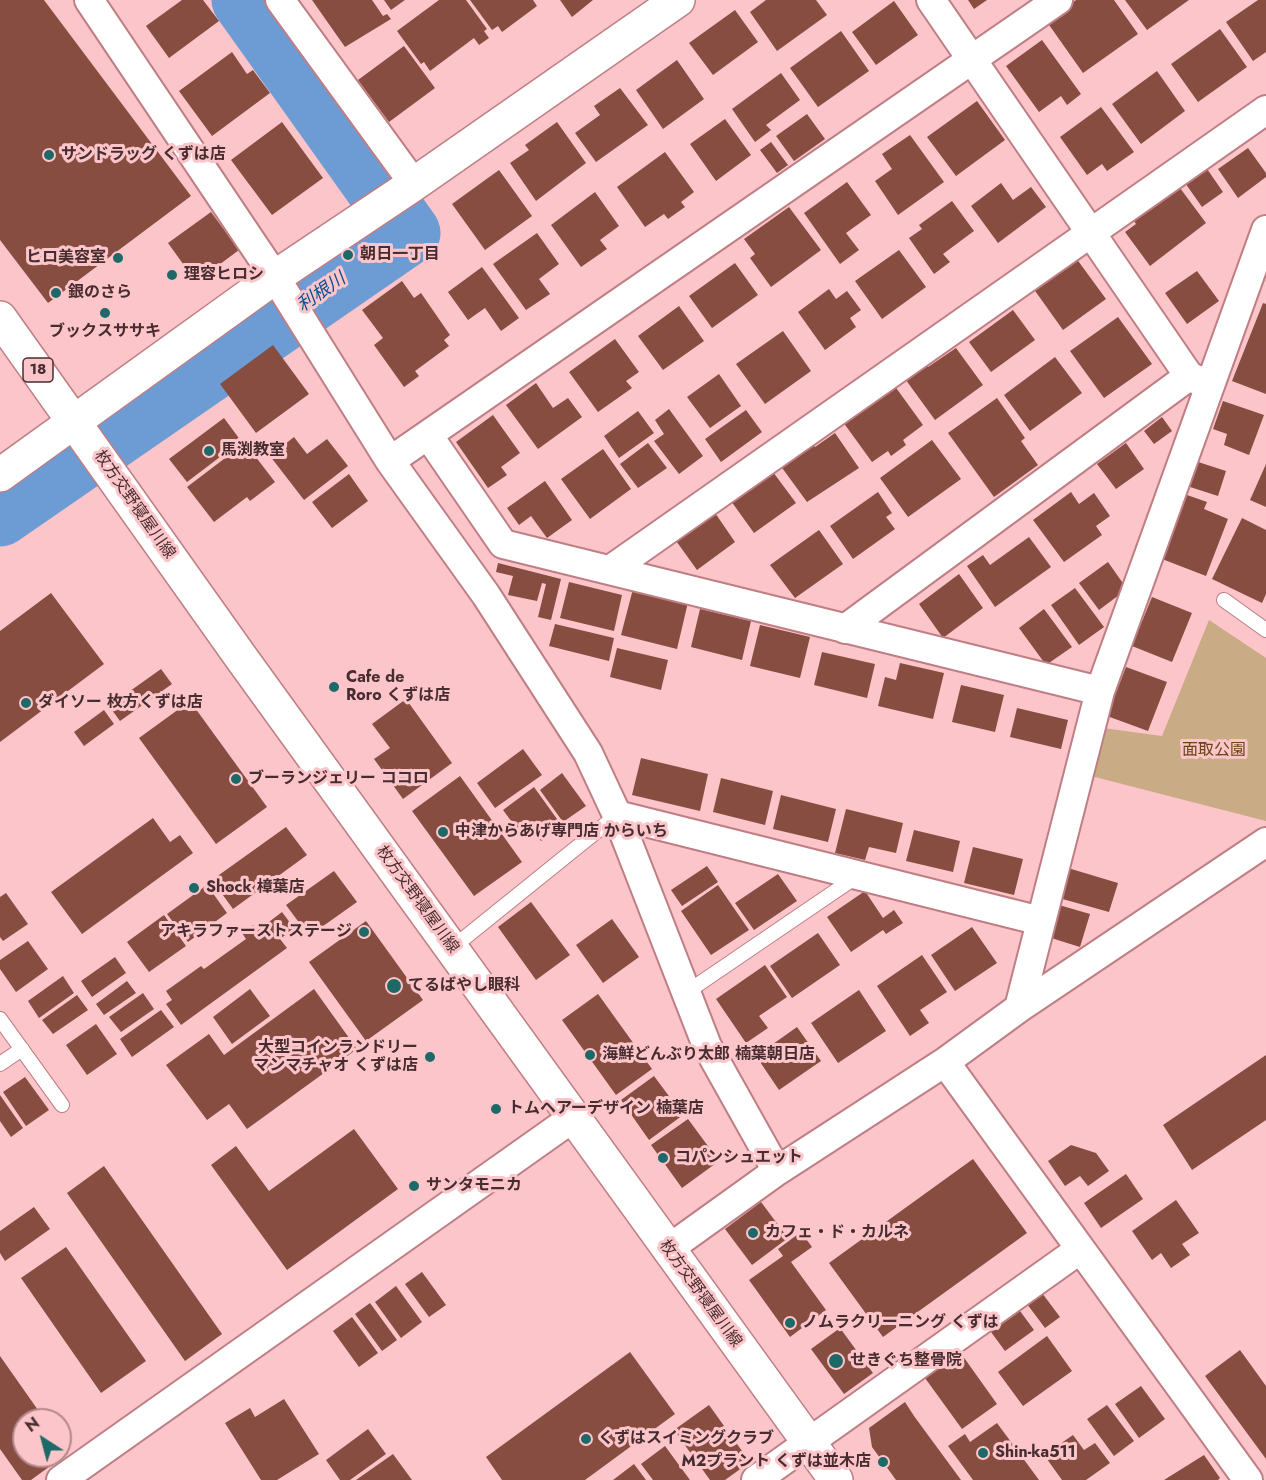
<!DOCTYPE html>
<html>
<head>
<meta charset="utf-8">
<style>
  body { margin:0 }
  #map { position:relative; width:1266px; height:1480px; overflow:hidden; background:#fcc5c9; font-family:Jost,sans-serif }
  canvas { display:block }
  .north { position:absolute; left:12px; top:1408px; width:60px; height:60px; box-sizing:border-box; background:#fcc5c9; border:2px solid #b4888b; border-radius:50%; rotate:324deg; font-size:16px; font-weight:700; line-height:24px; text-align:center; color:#472d2f }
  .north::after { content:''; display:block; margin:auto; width:21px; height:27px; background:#1c6968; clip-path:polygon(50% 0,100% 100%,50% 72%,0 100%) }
</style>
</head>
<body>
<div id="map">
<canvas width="1266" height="1480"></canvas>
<div class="north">N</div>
</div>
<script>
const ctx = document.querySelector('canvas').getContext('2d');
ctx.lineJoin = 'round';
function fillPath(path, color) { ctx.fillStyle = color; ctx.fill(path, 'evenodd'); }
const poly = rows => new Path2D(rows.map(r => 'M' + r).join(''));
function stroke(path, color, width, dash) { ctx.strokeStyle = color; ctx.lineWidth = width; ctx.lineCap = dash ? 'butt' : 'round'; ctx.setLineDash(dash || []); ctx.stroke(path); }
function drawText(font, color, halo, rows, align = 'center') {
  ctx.font = font + ' Jost,"Noto Sans JP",sans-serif'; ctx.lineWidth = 6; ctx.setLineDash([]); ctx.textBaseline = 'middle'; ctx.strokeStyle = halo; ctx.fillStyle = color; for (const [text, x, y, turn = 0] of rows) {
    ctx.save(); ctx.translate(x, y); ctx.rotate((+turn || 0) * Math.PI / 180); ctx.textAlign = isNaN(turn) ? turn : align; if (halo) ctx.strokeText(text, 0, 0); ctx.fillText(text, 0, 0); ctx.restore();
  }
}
fillPath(poly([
  [1209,620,1266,658,1266,821,1091,776,1103,728,1162,736]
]), '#c9ab85');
stroke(poly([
  [0,515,409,233,243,0]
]), '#6d9cd5', 63);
fillPath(poly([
  [0,0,44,0,191,196,48,303,0,240],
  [182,0,203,0,219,21,169,58,146,26],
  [312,0,372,0,383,16,387,14,391,19,345,47],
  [384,0,405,0,391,10],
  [439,0,466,0,487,29,484,31,489,38,479,45,474,38,430,71,424,62,421,64,397,31],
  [470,0,533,0,537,6,502,32,498,26,492,30],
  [560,0,593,0,572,17],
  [766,0,816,0,827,15,777,51,750,12],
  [968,0,987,0,974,9],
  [1076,0,1114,0,1138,34,1083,73,1047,22],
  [1125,0,1189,0,1147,30],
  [1258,0,1266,0,1266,52,1253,61,1226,22],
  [894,1,918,35,876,65,852,32],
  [735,10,758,42,713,75,689,43],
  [1220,29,1247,67,1198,102,1171,64],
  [841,31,869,71,818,107,790,68],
  [1042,40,1081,94,1067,105,1061,96,1039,112,1006,66],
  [404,46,435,88,389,122,358,80],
  [232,52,247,74,253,70,270,93,212,136,179,91],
  [677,60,704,99,663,129,636,90],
  [1157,71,1185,111,1141,144,1112,104],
  [781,73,800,100,766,125,771,130,755,142,732,109],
  [620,88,648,125,596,162,575,133,600,115,594,106],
  [977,101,1005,140,956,176,927,137],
  [1101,107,1134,152,1107,171,1102,164,1087,175,1060,137],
  [807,114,825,139,794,161,776,136],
  [725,119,751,155,716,181,690,144],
  [282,122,323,178,272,215,231,160],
  [557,122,586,163,536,201,510,163,529,150,525,145],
  [910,135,944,182,898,215,875,181,892,169,882,154],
  [771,142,788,165,777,173,760,150],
  [1248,148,1266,173,1266,177,1238,198,1218,169],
  [665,152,694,192,681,202,685,207,668,219,664,214,645,227,617,187],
  [1205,166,1223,192,1202,207,1183,180],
  [499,170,532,216,485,250,452,204],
  [847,182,871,215,846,233,859,250,840,264,804,213],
  [1001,183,1013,200,1031,187,1046,207,998,243,971,206],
  [1180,188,1206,223,1150,266,1125,232,1136,224,1134,221],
  [595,192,619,226,600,240,607,249,581,267,551,225],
  [952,201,974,231,943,254,950,262,934,274,909,238,922,229,919,225],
  [789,207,821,250,771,287,750,258,755,254,744,239],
  [211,212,239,250,196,282,168,243],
  [537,233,559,264,539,279,550,294,526,310,493,264],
  [899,250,926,287,882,319,855,281],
  [1076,258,1106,299,1063,330,1033,288],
  [735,263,758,295,712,328,689,296],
  [482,267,519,318,501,331,485,308,468,320,448,292],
  [1197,271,1219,301,1187,324,1165,293],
  [402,281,414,298,421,293,450,335,444,340,449,346,415,371,419,376,404,387,374,345,383,338,362,310],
  [829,289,836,299,847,291,861,310,850,318,856,327,825,350,798,312],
  [1263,303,1266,304,1266,394,1232,381],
  [679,306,704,341,663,370,638,336],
  [1013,310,1035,340,991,372,969,342],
  [1118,317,1152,364,1104,398,1070,351],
  [783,331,811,371,765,404,736,364],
  [615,339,639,372,626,381,632,388,598,412,569,372],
  [273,345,309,394,256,433,220,384],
  [956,348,983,385,935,420,903,376,924,362,928,367],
  [1055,357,1082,393,1030,431,1004,395],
  [719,374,741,406,710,428,687,397],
  [536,383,553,408,568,398,582,417,538,449,506,405],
  [894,385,923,425,903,440,906,445,891,456,888,451,872,462,843,422],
  [997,398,1025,438,1021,441,1038,465,994,497,948,433],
  [1223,401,1264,415,1249,455,1224,445,1227,434,1213,429],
  [669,409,703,456,679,474,654,441,664,434,655,420],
  [746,410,762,432,721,462,705,439],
  [638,411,654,433,619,458,604,436],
  [493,415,520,453,501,467,507,475,488,488,456,442],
  [1162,417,1172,431,1154,444,1144,431],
  [224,418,241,441,187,482,169,459],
  [835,433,859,468,807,502,780,465,812,443,815,447],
  [294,437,307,454,327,439,348,466,304,500,270,456],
  [932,440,961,479,908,517,880,478],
  [245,443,275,482,250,501,247,497,214,522,187,487],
  [648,443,667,468,638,488,620,464],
  [1126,443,1144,469,1116,489,1097,464],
  [603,449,631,489,590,519,561,479],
  [1195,461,1226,471,1218,496,1187,486],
  [1266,464,1266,507,1250,500],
  [773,472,796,503,754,533,731,501],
  [349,474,368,501,332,528,312,502],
  [545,481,572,520,547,538,531,516,519,525,507,508],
  [878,492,892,513,886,517,895,529,853,559,830,526],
  [1071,492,1079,504,1094,493,1110,516,1096,526,1102,535,1064,562,1033,520],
  [1187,495,1207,502,1204,509,1228,519,1206,576,1162,559],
  [713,510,735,542,697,570,674,538],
  [1242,518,1266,530,1266,594,1262,603,1212,579],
  [819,530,843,564,795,598,770,565],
  [1029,537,1051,567,995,607,967,566,983,555,990,565],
  [1108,562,1127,589,1099,610,1079,583],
  [498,563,561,579,551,620,538,617,546,584,542,583,537,601,508,595,513,576,496,572],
  [959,574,983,608,943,638,919,604],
  [569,582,622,595,614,631,560,618],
  [634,585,689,598,677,649,621,635],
  [1075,588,1104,627,1079,645,1051,605],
  [51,593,104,664,0,742,0,631],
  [1152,597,1192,613,1172,662,1132,646],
  [700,609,751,621,742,660,691,647],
  [1044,609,1072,647,1046,665,1019,628],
  [555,624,614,638,609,661,549,646],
  [760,625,810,637,800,678,750,666],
  [617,648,668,660,661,690,610,677],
  [822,652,875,664,867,698,814,685],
  [900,663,944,673,933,719,878,706,885,677,896,680],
  [1126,667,1167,682,1148,731,1107,716],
  [161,669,172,684,120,721,109,706],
  [961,685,1004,695,995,732,952,722],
  [406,699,452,763,403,799,374,759,390,748,372,724],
  [190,701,267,807,216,844,139,738],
  [1017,708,1068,720,1061,749,1010,737],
  [104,710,114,724,84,746,74,732],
  [523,749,542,775,495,808,477,783],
  [641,758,708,774,700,811,632,795],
  [562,773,586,806,563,822,540,790],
  [460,776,522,862,474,896,412,811],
  [721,778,773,791,765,825,713,812],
  [534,787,562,826,541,841,527,822,517,829,503,810],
  [781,795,836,809,828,842,773,829],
  [846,809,903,823,896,853,869,847,865,860,835,853],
  [153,818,170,842,180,835,193,853,82,934,51,892],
  [286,827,307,855,233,909,212,880],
  [914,830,960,841,953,872,906,861],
  [973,847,1023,859,1014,895,964,883],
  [707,866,718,882,682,906,671,890],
  [1068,868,1118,883,1109,912,1059,898],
  [334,871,357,902,309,936,286,905],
  [778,874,797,901,754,930,735,903],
  [207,885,227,913,188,942,167,914],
  [718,885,749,930,711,955,681,911],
  [865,891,883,918,894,910,903,923,886,934,883,930,851,952,827,917],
  [6,893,28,924,3,941,0,937,0,897],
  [531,902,570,955,536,980,498,927],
  [1059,905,1090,914,1080,947,1048,937],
  [282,912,294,928,280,939,287,948,181,1025,166,1004,172,1000,166,991,201,966,204,969,246,939,242,933,253,925,257,931],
  [164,915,186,946,149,972,127,942],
  [612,919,639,957,603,983,576,945],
  [366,921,423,1000,366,1041,309,962],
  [972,927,997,963,955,991,931,955],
  [818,933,840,965,792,998,770,966],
  [28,941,48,969,16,992,0,969,0,960],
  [922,955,947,992,920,1010,929,1023,910,1036,877,986],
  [115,957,126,973,92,997,81,981],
  [765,965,787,997,759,1016,768,1028,746,1043,716,999],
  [63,976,74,993,39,1018,28,1001],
  [127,981,136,993,104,1015,96,1004],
  [250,989,270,1016,232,1044,213,1017],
  [314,989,357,1049,247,1129,229,1104,207,1120,166,1065,209,1034,224,1055],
  [859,990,886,1031,838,1063,811,1023],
  [143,993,154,1009,121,1032,109,1017],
  [598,994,652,1069,616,1095,562,1020],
  [77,995,88,1010,53,1034,42,1020],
  [161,1010,174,1027,132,1057,120,1039],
  [96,1024,117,1054,87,1075,66,1045],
  [797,1027,821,1061,779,1090,756,1056],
  [1266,1055,1266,1120,1192,1170,1163,1125],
  [654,1076,683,1115,649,1140,621,1100],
  [25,1077,49,1110,26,1126,3,1092],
  [0,1095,23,1128,11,1137,0,1121],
  [688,1119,719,1161,682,1188,651,1145],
  [354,1129,398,1189,287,1270,211,1165,236,1146,269,1191],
  [1071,1145,1096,1153,1109,1171,1088,1186,1080,1176,1065,1186,1048,1161],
  [973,1159,1027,1233,883,1337,829,1263],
  [104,1166,222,1334,185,1361,67,1193],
  [1126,1174,1143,1199,1101,1228,1084,1203],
  [1176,1200,1199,1233,1182,1244,1190,1255,1171,1268,1161,1253,1152,1260,1132,1231],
  [761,1202,788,1238,752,1265,725,1229],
  [34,1207,50,1229,5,1261,0,1253,0,1231],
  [801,1232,812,1247,791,1262,826,1310,790,1337,749,1280,783,1256,778,1249],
  [66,1247,146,1361,101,1393,21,1278],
  [422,1272,446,1305,429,1317,405,1284],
  [396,1286,422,1322,401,1338,375,1302],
  [1042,1293,1060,1317,1045,1328,1027,1304],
  [370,1303,397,1340,382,1351,355,1314],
  [1020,1311,1034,1330,1005,1351,991,1332],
  [352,1317,378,1353,359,1367,333,1331],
  [840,1328,873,1373,844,1394,811,1349],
  [1047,1336,1072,1371,1023,1406,998,1372],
  [1240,1350,1266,1386,1266,1459,1205,1376],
  [630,1352,675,1414,585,1480,502,1480,486,1457],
  [960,1352,997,1404,962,1429,925,1378],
  [0,1356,45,1420,24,1420,24,1456,60,1456,60,1442,68,1453,31,1480,22,1480,0,1449],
  [1141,1386,1165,1419,1139,1438,1115,1404],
  [284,1399,319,1454,277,1480,261,1480,225,1423,250,1408,255,1417],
  [905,1402,914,1416,961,1480,896,1480,872,1447,869,1428],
  [709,1405,750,1462,725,1480,710,1480,674,1430],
  [1107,1405,1134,1441,1114,1456,1087,1419],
  [997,1423,1039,1480,973,1480,948,1446,965,1434,970,1442],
  [368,1429,386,1454,350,1480,340,1480,326,1460],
  [1073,1435,1084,1450,1095,1443,1110,1463,1086,1480,1062,1480,1044,1455],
  [665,1446,690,1480,653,1480,641,1464],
  [393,1454,412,1480,356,1480],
  [1204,1455,1220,1478,1218,1480,1164,1480],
  [634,1464,646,1480,613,1480]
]), '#864d40');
const lane = poly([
  [1224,600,1266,630],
  [452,948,617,815],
  [687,992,856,877],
  [0,1019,62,1105],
  [0,1064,22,1049]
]);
const street = poly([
  [89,0,275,277,390,461,486,595,588,753,617,815,707,1046,777,1171],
  [280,0,414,184],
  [931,0,1189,376,1208,385],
  [428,435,503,544,1100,691],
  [390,461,1058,0],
  [610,570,1266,110],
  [845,629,1189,376],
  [617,815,1041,921],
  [1019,1008,1100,691,1266,230],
  [945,1062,1248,1480],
  [667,1250,777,1171,945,1062,1019,1008,1266,842],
  [61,1480,574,1117],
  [756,1480,1079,1250]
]);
const secondary = poly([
  [0,475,275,277,414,184,678,0]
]);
const primary = poly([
  [0,318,240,656,836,1480]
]);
stroke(lane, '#be7e84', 16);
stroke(street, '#be7e84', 32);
stroke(secondary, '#be7e84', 36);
stroke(primary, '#be7e84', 36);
stroke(lane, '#fff', 14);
stroke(street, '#fff', 28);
stroke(secondary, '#fff', 33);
stroke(primary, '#fff', 33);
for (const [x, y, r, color] of [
  [49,155,6,"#1c6968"],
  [348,255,6,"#1c6968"],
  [118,258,6,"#1c6968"],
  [172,275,6,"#1c6968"],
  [56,293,6,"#1c6968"],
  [105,313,6,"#1c6968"],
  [209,451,6,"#1c6968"],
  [334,687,6,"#1c6968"],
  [26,703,6,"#1c6968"],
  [236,779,6,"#1c6968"],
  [443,832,6,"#1c6968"],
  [194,888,6,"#1c6968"],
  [364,932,6,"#1c6968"],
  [394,986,8,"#1c6968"],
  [590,1055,6,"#1c6968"],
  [430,1057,6,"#1c6968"],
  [496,1109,6,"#1c6968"],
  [663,1158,6,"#1c6968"],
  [414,1186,6,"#1c6968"],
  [753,1233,6,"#1c6968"],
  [790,1323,6,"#1c6968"],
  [836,1361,8,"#1c6968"],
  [586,1439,6,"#1c6968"],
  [983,1453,6,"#1c6968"],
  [883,1462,6,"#1c6968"]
]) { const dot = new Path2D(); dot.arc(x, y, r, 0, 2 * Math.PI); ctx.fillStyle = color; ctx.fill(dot); stroke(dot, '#fcc5c9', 2); }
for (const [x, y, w] of [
  [38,370,30]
]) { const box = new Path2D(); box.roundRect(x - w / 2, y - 12, w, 24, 4.5); ctx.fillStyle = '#fcc5c9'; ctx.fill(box); stroke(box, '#472d2f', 1.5); }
drawText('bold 15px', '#472d2f', null, [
  ["18",38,370]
]);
drawText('bold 16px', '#472d2f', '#fcc5c9', [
  ["サンドラッグ くずは店",61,155],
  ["朝日一丁目",360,255],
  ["ヒロ美容室",106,258,"right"],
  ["理容ヒロシ",184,275],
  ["銀のさら",68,293],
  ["ブックスササキ",105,332,"center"],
  ["馬渕教室",221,451],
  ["Cafe de",346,678],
  ["Roro くずは店",346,696],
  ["ダイソー 枚方くずは店",38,703],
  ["ブーランジェリー ココロ",248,779],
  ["中津からあげ専門店 からいち",455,832],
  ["Shock 樟葉店",206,888],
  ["アキラファーストステージ",352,932,"right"],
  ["てるばやし眼科",408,986],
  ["大型コインランドリー",418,1048,"right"],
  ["マンマチャオ くずは店",418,1066,"right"],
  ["海鮮どんぶり太郎 楠葉朝日店",602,1055],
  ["トムヘアーデザイン 楠葉店",508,1109],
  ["コパンシュエット",675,1158],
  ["サンタモニカ",426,1186],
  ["カフェ・ド・カルネ",765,1233],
  ["ノムラクリーニング くずは",802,1323],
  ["せきぐち整骨院",850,1361],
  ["くずはスイミングクラブ",598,1439],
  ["Shin-ka511",995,1453],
  ["M2プラント くずは並木店",871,1462,"right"]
], 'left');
drawText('16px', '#472d2f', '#fcc5c9', [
  ["枚方交野寝屋川線",134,505,55],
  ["枚方交野寝屋川線",417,900,54],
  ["枚方交野寝屋川線",700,1294,54]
]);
drawText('16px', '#664615', '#fcc5c9', [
  ["面取公園",1214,751]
]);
drawText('italic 18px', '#074d91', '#fcc5c9', [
  ["利根川",322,293,-35]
]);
</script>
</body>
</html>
